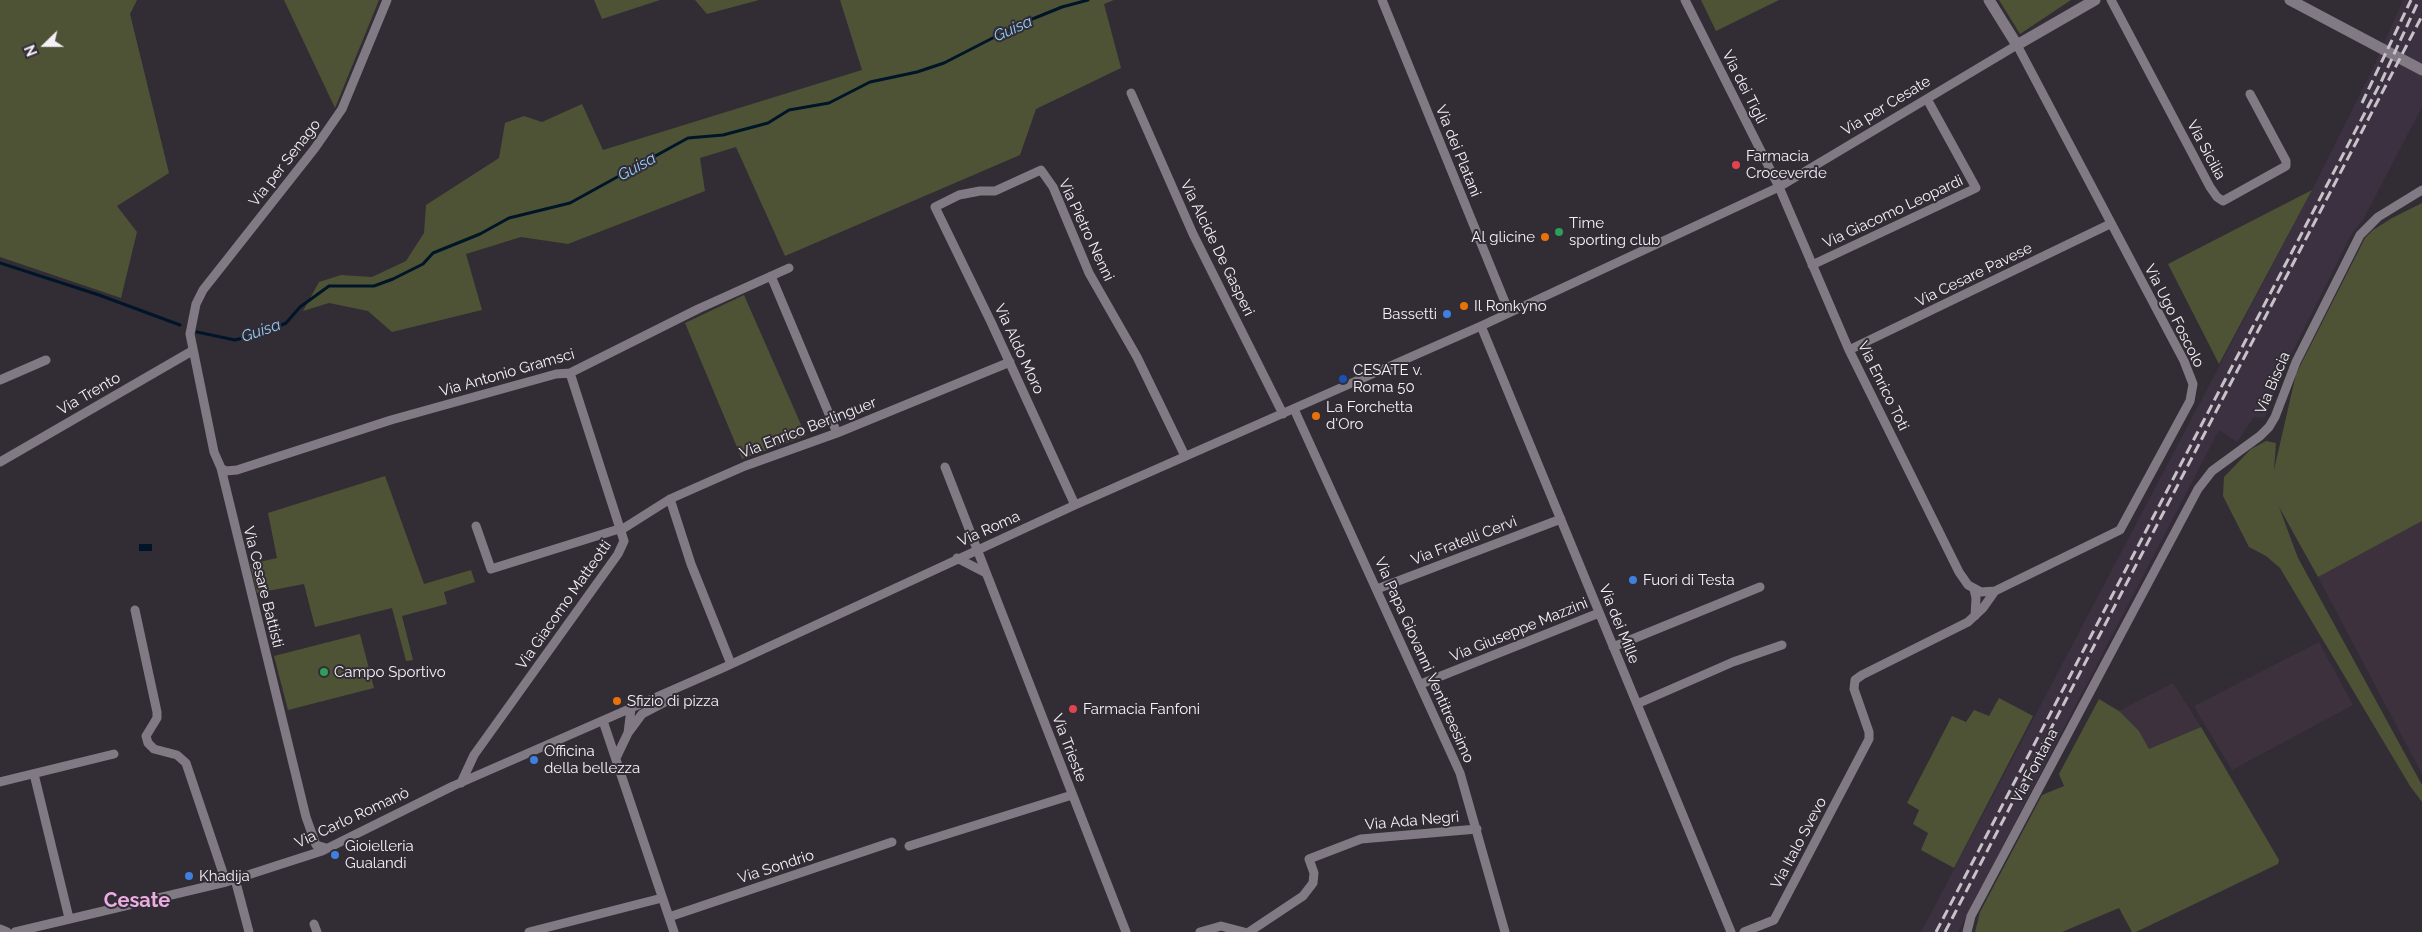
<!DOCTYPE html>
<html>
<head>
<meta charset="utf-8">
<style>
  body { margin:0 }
  #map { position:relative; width:2422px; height:932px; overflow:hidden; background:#322c35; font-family:Raleway,sans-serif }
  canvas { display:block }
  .north { position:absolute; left:20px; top:20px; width:50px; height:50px; -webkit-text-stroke:4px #322c35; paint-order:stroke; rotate:248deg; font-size:14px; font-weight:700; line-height:20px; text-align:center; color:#f5f1f7 }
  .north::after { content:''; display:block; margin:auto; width:18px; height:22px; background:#f5f1f7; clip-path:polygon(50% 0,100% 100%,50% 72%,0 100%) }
</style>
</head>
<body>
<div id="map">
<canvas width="2422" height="932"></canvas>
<div class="north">N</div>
</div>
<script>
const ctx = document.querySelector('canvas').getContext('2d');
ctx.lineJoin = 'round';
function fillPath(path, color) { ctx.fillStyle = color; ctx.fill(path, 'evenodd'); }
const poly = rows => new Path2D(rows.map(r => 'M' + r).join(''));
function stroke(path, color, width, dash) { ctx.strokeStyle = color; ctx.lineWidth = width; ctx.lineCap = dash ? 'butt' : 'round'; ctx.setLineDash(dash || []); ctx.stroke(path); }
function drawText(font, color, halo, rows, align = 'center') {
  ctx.font = font + ' Raleway,sans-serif'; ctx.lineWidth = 4; ctx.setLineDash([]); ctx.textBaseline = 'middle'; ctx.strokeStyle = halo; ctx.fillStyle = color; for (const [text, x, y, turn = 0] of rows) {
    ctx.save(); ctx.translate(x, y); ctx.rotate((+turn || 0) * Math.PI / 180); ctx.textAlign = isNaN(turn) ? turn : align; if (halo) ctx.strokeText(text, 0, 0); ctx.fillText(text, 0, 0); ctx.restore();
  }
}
fillPath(poly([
  [2403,0,2422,0,2422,107,2363,220,2351,235,2282,373,2265,418,2254,417,2237,442,2219,430,1958,932,1921,932,2312,190,2372,70]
]), '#3b3140');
fillPath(poly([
  [2422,521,2422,774,2318,577],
  [2319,642,2353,705,2232,770,2194,706],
  [2173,683,2201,727,2149,749,2139,731,2119,711]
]), '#3e313e');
fillPath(poly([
  [0,0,137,0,130,14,169,173,117,206,137,232,121,298,0,257],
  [284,0,379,0,335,108],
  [594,0,660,0,602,19],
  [695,0,759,0,707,14],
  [840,0,1114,0,1104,4,1121,68,1036,109,1020,155,785,256,736,147,700,158,705,191,568,244,521,237,466,254,482,310,392,332,368,311,329,303,303,311,319,282,341,275,372,277,406,261,424,233,426,205,499,158,505,123,524,116,542,122,582,104,603,150,862,70],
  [1701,0,1779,0,1716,31],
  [1999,0,2071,0,2020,34],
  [2312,190,2219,364,2168,264],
  [2422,203,2422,521,2318,577,2279,507,2298,558,2422,785,2422,802,2410,786,2280,568,2266,556,2249,547,2223,496,2224,477,2251,449,2266,441,2276,443,2274,470,2296,374,2365,238,2373,230,2392,218],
  [744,295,806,436,742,459,685,323],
  [385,476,424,584,471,570,475,582,444,592,447,604,402,616,413,660,406,661,392,608,315,627,304,584,257,593,250,564,277,558,268,513],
  [360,634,374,688,288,710,274,656],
  [1999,698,2033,716,1954,868,1921,850,1928,833,1913,824,1919,810,1907,803,1952,716,1966,722,1974,710,1989,716],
  [2099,699,2119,711,2139,731,2149,749,2201,727,2279,860,2278,864,2136,932,2132,932,2119,908,2062,932,1975,932,1980,912,2042,795,2064,786,2059,774]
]), '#4e5336');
fillPath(poly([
  [139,544,152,544,152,551,139,551]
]), '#001628');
stroke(poly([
  [0,263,99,295,180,325],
  [197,332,235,340,265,332,286,323,300,307,329,286,374,286,393,279,423,264,433,253,480,234,509,218,570,203,688,138,723,135,768,123,789,110,829,103,870,82,917,72,944,63,1020,24,1062,7,1088,0]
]), '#001628', 3);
stroke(poly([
  [1382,0,1509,312],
  [2111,0,2210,187,2217,197,2223,201,2286,166,2286,161,2250,94],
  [1131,93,1193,234,1283,414],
  [1812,265,1976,188,1927,99],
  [771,276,837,433],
  [1481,326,1731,932],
  [1849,350,2110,224],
  [0,380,46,360],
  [1294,409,1460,773,1505,932],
  [0,462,192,351],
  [945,467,1126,932],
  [221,468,226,471,237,470,391,420,556,374,570,373,698,309,789,268],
  [670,499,691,564,731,664],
  [1075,505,991,322,935,207,959,195,980,191,995,191,1041,170,1053,187,1089,273,1137,357,1185,456],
  [476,526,491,569,619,529],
  [621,530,670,499,713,480,745,466,837,433,1010,362],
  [957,558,986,573],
  [1377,589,1561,519],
  [1974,589,1976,598,1975,616],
  [135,610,157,712,157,718,146,736,148,743,154,749,177,755,186,763,226,882],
  [1613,647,1760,587],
  [1421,684,1599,613],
  [1637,704,1733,662,1782,645],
  [603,721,674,932],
  [628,733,642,714,665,702,672,691],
  [616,758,628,733,631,709],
  [34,774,69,918],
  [0,782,114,754],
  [461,783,474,755,618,554,624,541,570,373],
  [909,846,1072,795],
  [326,848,316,845,306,817,221,468,214,452,190,334,196,304,203,290,315,148,342,109,387,0],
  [235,879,249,932],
  [669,917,892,842],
  [314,924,317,932],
  [0,929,7,932],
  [15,932,226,882,322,851,453,786,725,667,1075,505,1481,326,1779,187,2017,45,2184,361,2193,384,2190,401,2120,530,1995,591,1981,592,1968,585,1959,572,1849,350,1779,187,1685,0],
  [529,932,662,898],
  [1200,932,1221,926,1244,932],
  [1249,932,1303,896,1313,883,1314,873,1309,859,1361,839,1477,829],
  [1744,932,1774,920,1869,739,1869,732,1854,689,1855,680,1862,675,1968,622,1983,608,1995,591],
  [1967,932,1971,916,2198,489,2212,471,2260,436,2269,427,2275,417,2296,362,2360,235,2378,217,2422,190]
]), '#817a85', 9);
stroke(poly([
  [1989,0,2017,45,2095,0],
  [2290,0,2422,70]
]), '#817a85', 11);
stroke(poly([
  [2362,103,2411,0],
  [1936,932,2382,80,2419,0],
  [1945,932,2422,16]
]), '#c6c2c8', 3, [10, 5]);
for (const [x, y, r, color] of [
  [1736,165,5,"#e0444e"],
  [1559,232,5,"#2e9e5b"],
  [1545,237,5,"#e8710a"],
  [1464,306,5,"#e8710a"],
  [1447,314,5,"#3f7fe0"],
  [1343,379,5,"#1a4fb4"],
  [1316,416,5,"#e8710a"],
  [1633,580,5,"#3f7fe0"],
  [324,672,5,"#2e9e5b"],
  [617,701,5,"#e8710a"],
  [1073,709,5,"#e0444e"],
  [534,760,5,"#3f7fe0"],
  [335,855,5,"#3f7fe0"],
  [189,876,5,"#3f7fe0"]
]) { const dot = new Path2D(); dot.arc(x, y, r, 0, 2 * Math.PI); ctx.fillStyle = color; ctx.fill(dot); stroke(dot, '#322c35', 2); }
drawText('15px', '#f5f1f7', '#322c35', [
  ["Via dei Tigli",1744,87,63],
  ["Via per Cesate",1886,106,-31],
  ["Via Sicilia",2206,150,62],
  ["Via dei Platani",1458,151,68],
  ["Via per Senago",285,163,-52],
  ["Via Giacomo Leopardi",1893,212,-25],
  ["Via Pietro Nenni",1086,230,65],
  ["Via Alcide De Gasperi",1217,248,64],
  ["Via Cesare Pavese",1974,275,-26],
  ["Via Ugo Foscolo",2174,316,63],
  ["Via Aldo Moro",1019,349,65],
  ["Via Antonio Gramsci",507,373,-16],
  ["Via Biscia",2273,383,-67],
  ["Via Enrico Toti",1883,386,64],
  ["Via Trento",89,394,-30],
  ["Via Enrico Berlinguer",808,428,-21],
  ["Via Roma",989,529,-24],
  ["Via Fratelli Cervi",1464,541,-21],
  ["Via Cesare Battisti",263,587,76],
  ["Via Giacomo Matteotti",564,605,-55],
  ["Via dei Mille",1619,624,68],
  ["Via Giuseppe Mazzini",1519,630,-22],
  ["Via Papa Giovanni Ventitreesimo",1424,660,66],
  ["Via Trieste",1069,748,69],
  ["Via Fontana",2035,766,-62],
  ["Via Carlo Romanò",352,818,-25],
  ["Via Ada Negri",1412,821,-5],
  ["Via Italo Svevo",1799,843,-62],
  ["Via Sondrio",776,867,-18]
]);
drawText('15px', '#f5f1f7', '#322c35', [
  ["Farmacia",1746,156],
  ["Croceverde",1746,173],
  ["Time",1569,223],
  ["sporting club",1569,240],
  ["Al glicine",1535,237,"right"],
  ["Il Ronkyno",1474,306],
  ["Bassetti",1437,314,"right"],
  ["CESATE v.",1353,370],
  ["Roma 50",1353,387],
  ["La Forchetta",1326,407],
  ["d'Oro",1326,424],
  ["Fuori di Testa",1643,580],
  ["Campo Sportivo",334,672],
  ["Sfizio di pizza",627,701],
  ["Farmacia Fanfoni",1083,709],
  ["Officina",544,751],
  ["della bellezza",544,768],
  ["Gioielleria",345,846],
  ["Gualandi",345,863],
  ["Khadija",199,876]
], 'left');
drawText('italic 16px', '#90cdfb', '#322c35', [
  ["Guisa",1013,29,-24],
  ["Guisa",637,167,-29],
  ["Guisa",261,331,-19]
]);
drawText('bold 20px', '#ebace1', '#322c35', [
  ["Cesate",137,901]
]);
</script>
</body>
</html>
